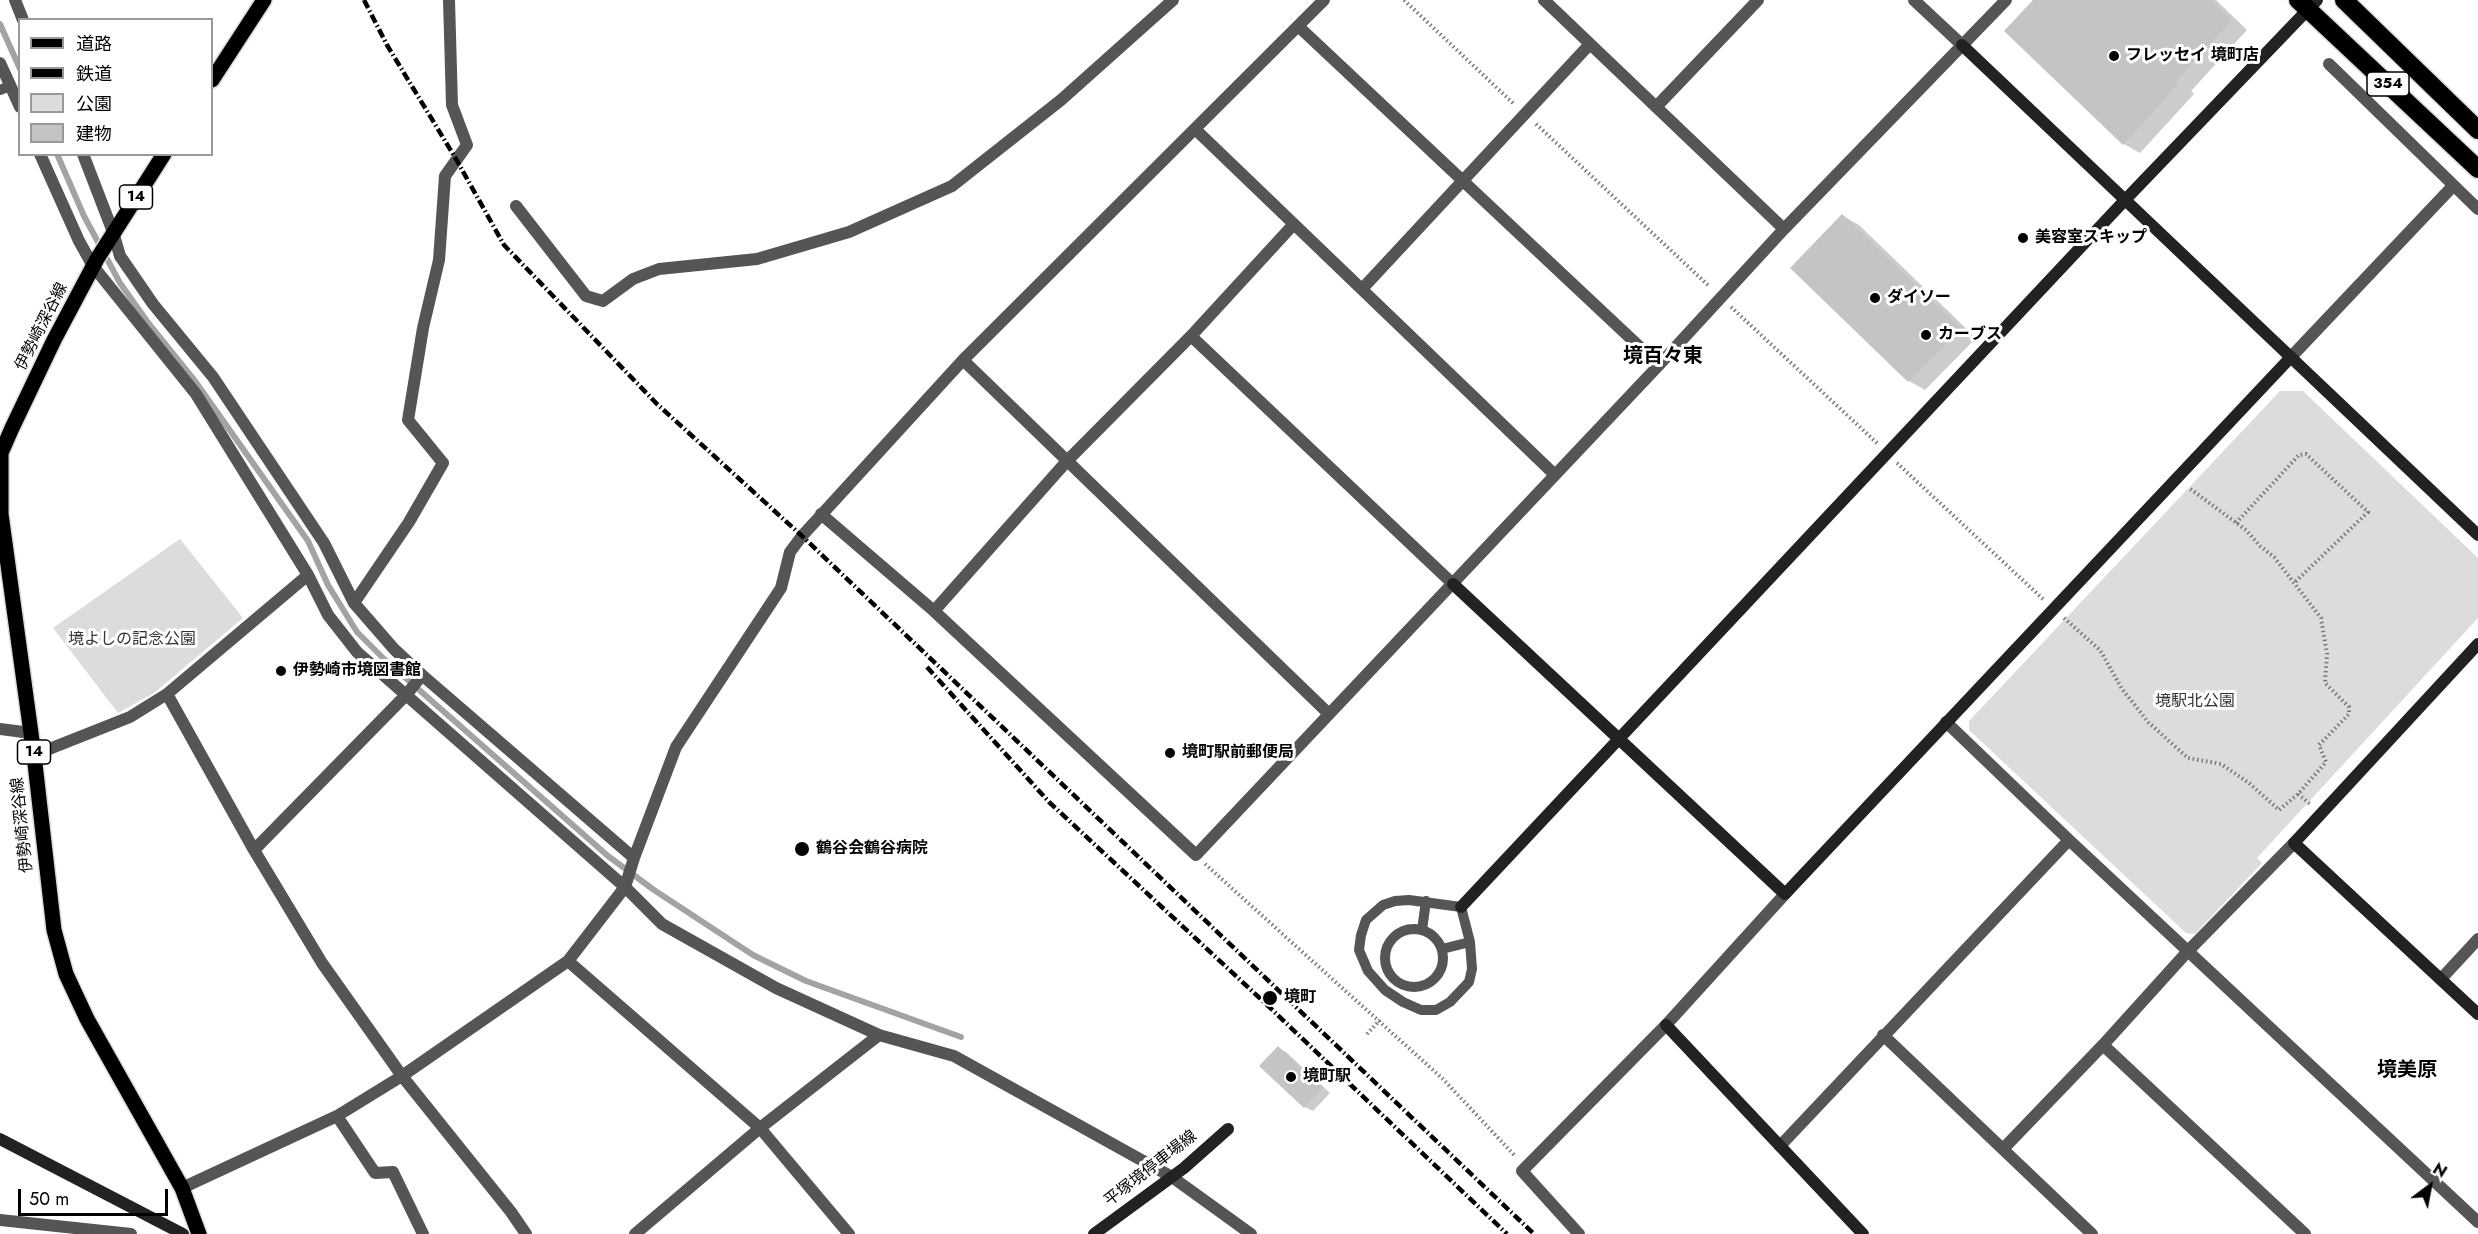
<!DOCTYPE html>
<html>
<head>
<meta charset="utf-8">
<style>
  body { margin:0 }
  #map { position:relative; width:2478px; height:1234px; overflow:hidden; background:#fff; font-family:Jost,"Noto Sans JP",sans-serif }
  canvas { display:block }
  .legend { position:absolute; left:18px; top:18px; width:195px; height:138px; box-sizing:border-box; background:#fff; border:2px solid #999; margin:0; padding:8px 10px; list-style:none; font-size:18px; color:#000 }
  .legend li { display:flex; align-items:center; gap:12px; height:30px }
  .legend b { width:30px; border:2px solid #999 }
  .north { position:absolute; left:2400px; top:1156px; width:60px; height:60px; -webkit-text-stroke:4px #fff; paint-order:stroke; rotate:32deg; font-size:16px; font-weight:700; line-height:24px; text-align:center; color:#000 }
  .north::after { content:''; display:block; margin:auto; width:21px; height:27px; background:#000; clip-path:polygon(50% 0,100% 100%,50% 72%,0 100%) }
  .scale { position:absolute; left:18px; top:1189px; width:150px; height:27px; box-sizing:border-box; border:3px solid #000; border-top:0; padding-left:8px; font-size:18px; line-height:21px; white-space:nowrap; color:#000; -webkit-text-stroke:4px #fff; paint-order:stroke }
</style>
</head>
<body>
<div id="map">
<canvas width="2478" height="1234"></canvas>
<ul class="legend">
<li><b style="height:8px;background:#000"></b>道路</li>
<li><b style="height:8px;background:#000"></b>鉄道</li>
<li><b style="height:16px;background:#dcdcdc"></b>公園</li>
<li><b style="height:16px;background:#c4c4c4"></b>建物</li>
</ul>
<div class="north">N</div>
<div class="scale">50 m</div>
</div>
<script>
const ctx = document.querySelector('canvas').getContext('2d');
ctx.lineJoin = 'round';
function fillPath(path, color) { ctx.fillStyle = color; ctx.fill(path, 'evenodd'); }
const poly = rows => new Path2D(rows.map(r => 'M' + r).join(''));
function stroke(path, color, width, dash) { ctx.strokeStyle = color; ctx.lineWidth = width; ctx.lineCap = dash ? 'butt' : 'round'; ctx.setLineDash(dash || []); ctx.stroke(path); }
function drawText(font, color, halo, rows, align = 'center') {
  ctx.font = font + ' Jost,"Noto Sans JP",sans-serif'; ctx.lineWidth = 6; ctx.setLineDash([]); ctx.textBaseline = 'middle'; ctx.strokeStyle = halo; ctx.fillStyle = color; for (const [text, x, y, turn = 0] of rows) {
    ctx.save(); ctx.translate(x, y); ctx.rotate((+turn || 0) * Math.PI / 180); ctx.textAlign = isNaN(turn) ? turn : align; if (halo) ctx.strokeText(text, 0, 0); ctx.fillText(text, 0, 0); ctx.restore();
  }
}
fillPath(poly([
  [2280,391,2303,391,2478,558,2478,618,2257,858,2262,863,2195,934,2186,933,1969,730,1969,721],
  [180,539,243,618,154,693,118,713,53,628]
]), '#dcdcdc');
fillPath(poly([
  [2035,0,2216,0,2247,30,2191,91,2194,94,2140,153,2124,144],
  [1843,216,1859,225,1976,338,1925,390,1909,381],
  [1278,1048,1286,1052,1330,1093,1313,1111,1305,1107,1262,1066]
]), '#0003');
stroke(poly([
  [0,24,20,69],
  [57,154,84,216,120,283,149,324,195,381,308,541,328,585,357,632,384,659,608,856,654,890,753,955,806,981,961,1037]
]), '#a3a3a3', 6);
fillPath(poly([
  [2033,0,2211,0,2232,20,2176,81,2178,84,2123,145,2004,31],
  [1842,214,1961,328,1908,382,1790,268],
  [1278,1046,1323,1088,1304,1108,1259,1066]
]), '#c4c4c4');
const primary = poly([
  [212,80,264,0],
  [164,154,97,259,54,340,12,428,1,453,1,514,34,755,54,930,66,974,87,1019,182,1188,199,1234]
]);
const highway = poly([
  [2298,0,2478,169],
  [2344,0,2478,130]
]);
stroke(primary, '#dbdbdb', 18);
stroke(highway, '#dbdbdb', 21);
stroke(poly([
  [1404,0,1515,105],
  [1536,124,1710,287],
  [1731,307,1877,443],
  [1897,463,2043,599],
  [2236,523,2299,455,2306,454,2368,512,2294,583],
  [2064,618,2100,650,2122,689,2149,723,2188,758,2221,764,2249,783,2279,810,2298,794,2326,762,2319,745,2349,714,2349,707,2325,683,2327,654,2321,618,2274,557,2260,546,2246,530,2189,488],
  [2298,794,2311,805],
  [1205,864,1443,1079,1516,1157],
  [1367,1034,1380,1020]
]), '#777', 4, [1.5, 3]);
stroke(poly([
  [0,90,10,86],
  [1409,900,1461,907,1470,942,1472,969,1469,982,1450,1002,1436,1010,1421,1010,1403,1002,1385,990,1368,971,1359,950,1361,935,1366,920,1383,905,1395,901,1409,900],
  '1385 958a29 29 0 1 1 58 0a29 29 0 1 1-58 0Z',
  [1422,930,1426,901],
  [1442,949,1470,942]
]), '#555', 10);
stroke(poly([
  [15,0,23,20],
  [1544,0,1784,229],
  [1914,0,1962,45],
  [1298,26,1659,365],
  [0,63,20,107],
  [2329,64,2478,209],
  [1656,107,1758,0],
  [1195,129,1554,474],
  [40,154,79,241,93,266,196,394,308,575,328,615,357,652,625,887,662,924,776,988,879,1035,954,1056,1172,1177,1251,1234],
  [83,154,113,232,120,256,153,304,213,377,324,543,354,603,394,649,422,675,634,858],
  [516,206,586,296,603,301,633,279,659,269,757,259,849,232,952,186,1061,100,1173,0],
  [1362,289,1590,44],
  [1191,336,1453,584],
  [2291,357,2453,186],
  [963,360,1329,714],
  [821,514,934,611,1196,855,1659,365,1784,229,2006,0],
  [354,603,409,522,443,463,408,420,423,328,439,260,445,176,467,145,452,105,449,0],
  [934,611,1067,461,1191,336,1293,225],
  [167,694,254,850,322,963,402,1076,511,1212,526,1234],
  [1946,722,2069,840,2478,1222],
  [0,729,31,733],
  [34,755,130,717,167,694,308,575],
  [254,850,407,694,422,675],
  [568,961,760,1128,849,1234],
  [2441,979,2478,939],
  [1883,1035,2092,1234],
  [2103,1045,2305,1234],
  [337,1116,375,1173,393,1172,423,1234],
  [1780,1146,2069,840],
  [2003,1149,2103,1045,2188,951,2294,843],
  [182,1188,337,1116,402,1076,568,961,625,887,634,858,676,747,781,588,790,552,802,536,963,360,1324,0],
  [0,1220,131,1234],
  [635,1234,760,1128,879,1035],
  [1579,1234,1522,1171,1666,1025,1785,894]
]), '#555', 12);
stroke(poly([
  [1962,45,2478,535],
  [1453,584,1785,894,2291,357],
  [2478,644,2294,843,2478,1014],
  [1461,907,2125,200,2317,0],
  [1666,1025,1863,1234],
  [0,1139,183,1234],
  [1094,1234,1184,1168,1228,1129]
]), '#222', 12);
stroke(primary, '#000', 15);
stroke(highway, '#000', 18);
stroke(poly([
  [364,0,387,45,456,159,504,245,657,404,802,536,1534,1234],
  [927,667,1049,802,1265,1003,1507,1234]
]), '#000', 4.5, [9, 3, 1.5, 3]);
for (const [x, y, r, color] of [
  [2114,56,6,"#000"],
  [2023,238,6,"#000"],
  [1875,298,6,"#000"],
  [1926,335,6,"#000"],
  [281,671,6,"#000"],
  [1170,753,6,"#000"],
  [802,849,8,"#000"],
  [1270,998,8,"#000"],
  [1291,1077,6,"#000"]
]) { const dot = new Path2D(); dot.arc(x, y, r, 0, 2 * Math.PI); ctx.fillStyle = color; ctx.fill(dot); stroke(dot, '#fff', 2); }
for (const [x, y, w] of [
  [2388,84,42],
  [136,197,33],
  [34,752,33]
]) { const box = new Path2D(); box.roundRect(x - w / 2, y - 12, w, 24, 4.5); ctx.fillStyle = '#fff'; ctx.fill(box); stroke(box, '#000', 1.5); }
drawText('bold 15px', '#000', null, [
  ["354",2388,84],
  ["14",136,197],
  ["14",34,752]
]);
drawText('bold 16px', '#000', '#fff', [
  ["フレッセイ 境町店",2126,56],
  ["美容室スキップ",2035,238],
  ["ダイソー",1887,298],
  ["カーブス",1938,335],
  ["伊勢崎市境図書館",293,671],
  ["境町駅前郵便局",1182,753],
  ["鶴谷会鶴谷病院",816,849],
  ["境町",1284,998],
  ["境町駅",1303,1077]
], 'left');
drawText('16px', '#000', '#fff', [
  ["伊勢崎深谷線",42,327,-63],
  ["伊勢崎深谷線",23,825,-96],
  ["平塚境停車場線",1151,1169,-38]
]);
drawText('16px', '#333', '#fff', [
  ["境よしの記念公園",132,640],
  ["境駅北公園",2195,702]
]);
drawText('bold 20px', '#000', '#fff', [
  ["境百々東",1663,357],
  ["境美原",2407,1071]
]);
</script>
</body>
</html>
